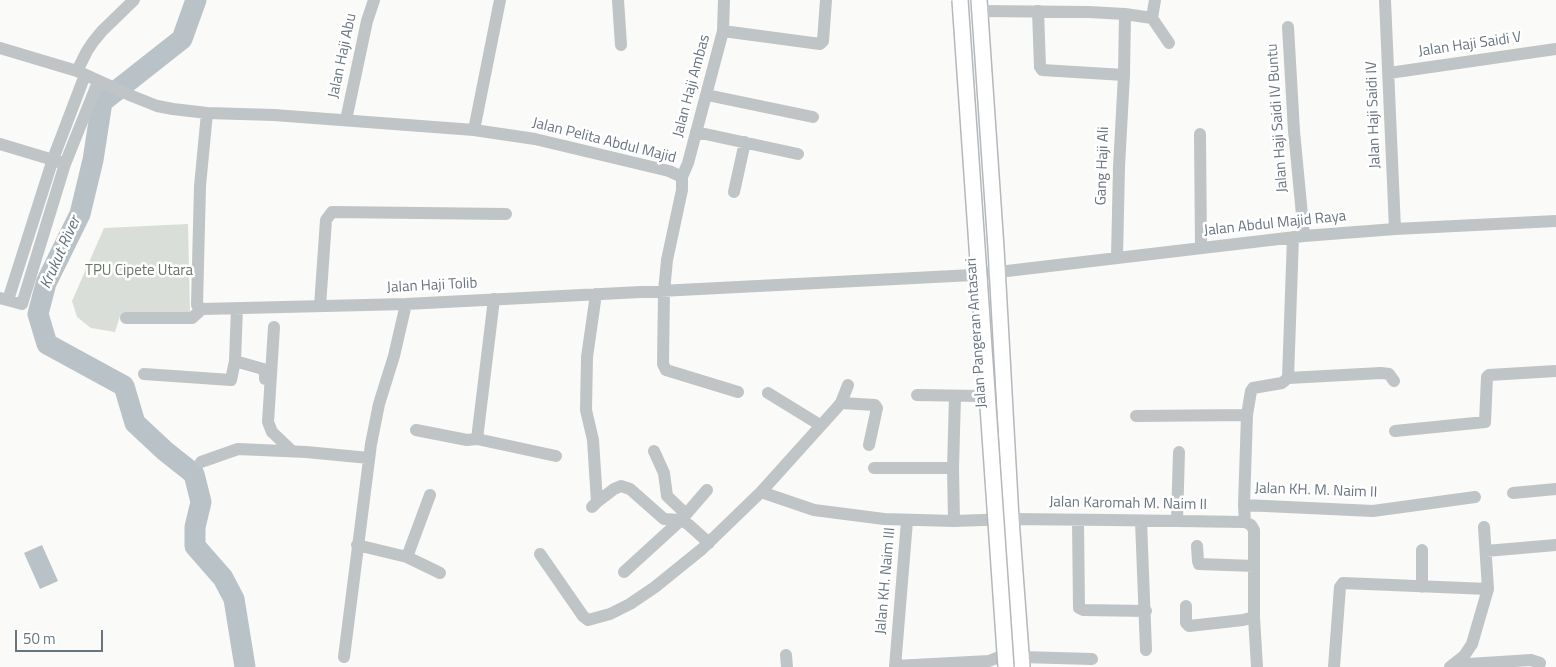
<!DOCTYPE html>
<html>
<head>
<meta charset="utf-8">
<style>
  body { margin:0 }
  #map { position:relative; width:1556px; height:667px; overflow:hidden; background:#fafaf8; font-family:"Titillium Web",sans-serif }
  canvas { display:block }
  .scale { position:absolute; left:15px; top:630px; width:88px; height:22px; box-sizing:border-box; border:2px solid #677580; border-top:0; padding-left:6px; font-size:15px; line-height:18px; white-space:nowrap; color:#677580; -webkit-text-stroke:4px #fff; paint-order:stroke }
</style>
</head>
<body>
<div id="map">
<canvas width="1556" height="667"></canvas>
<div class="scale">50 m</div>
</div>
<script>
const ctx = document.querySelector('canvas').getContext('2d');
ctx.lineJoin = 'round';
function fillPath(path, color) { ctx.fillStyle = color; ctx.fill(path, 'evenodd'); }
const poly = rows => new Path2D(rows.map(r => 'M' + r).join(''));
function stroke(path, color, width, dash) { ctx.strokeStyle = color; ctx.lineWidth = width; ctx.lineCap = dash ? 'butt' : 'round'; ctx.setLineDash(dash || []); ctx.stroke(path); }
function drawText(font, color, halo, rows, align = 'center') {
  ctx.font = font + ' "Titillium Web",sans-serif'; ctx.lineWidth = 5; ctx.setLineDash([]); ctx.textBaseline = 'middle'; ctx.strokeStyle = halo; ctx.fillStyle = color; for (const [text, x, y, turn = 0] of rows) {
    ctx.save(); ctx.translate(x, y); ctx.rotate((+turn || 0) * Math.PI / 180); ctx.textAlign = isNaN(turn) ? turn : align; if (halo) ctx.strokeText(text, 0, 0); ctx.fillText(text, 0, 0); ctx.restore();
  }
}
fillPath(poly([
  [188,224,190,312,120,316,115,332,91,328,77,317,72,301,104,228]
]), '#daded8');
fillPath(poly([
  [42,545,58,581,40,589,24,553]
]), '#b9c3c7');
stroke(poly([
  [196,0,182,39,102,102,93,160,80,214,46,283,38,314,47,344,124,386,135,423,165,451,194,474,201,502,195,527,195,546,223,578,234,599,245,667]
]), '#b9c3c7', 21);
const major = poly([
  [979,0,996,248,1011,519,1022,667]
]);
stroke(major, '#b3b8bc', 18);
stroke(poly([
  [618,0,621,45],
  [724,0,723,31,688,163,682,177,682,190,667,260,664,291,663,364,666,370,738,392],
  [1155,0,1152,18,1169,43],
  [1385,0,1395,229],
  [980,11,1089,12,1125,14,1152,18],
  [1038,11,1040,67,1042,70,1124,75],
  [1288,27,1294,131,1304,236],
  [723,31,820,44,823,41,826,0],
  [0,48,77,71,132,96,157,106,173,109,207,113,274,115,474,130,535,139,669,171,682,177],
  [77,71,87,51,93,42,102,31,134,0],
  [1389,73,1556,49],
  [707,95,813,117],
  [346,120,367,21,374,0],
  [474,130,500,0],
  [696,132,798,154],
  [1200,134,1201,248],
  [0,144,60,162],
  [734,192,745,142],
  [1117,257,1119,167,1124,75,1125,14],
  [0,298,22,304,65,164,98,82],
  [494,299,477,439,556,456],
  [8,300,53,159,85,75],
  [320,306,326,220,332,212,506,214],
  [202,309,406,304,973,275,1304,236,1395,229,1556,221],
  [202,309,197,305,200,186,207,113],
  [126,318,192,318,202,309],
  [274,327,268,422,272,432,292,451],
  [235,361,263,369,265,374,265,379],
  [144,374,231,380,235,361,237,308],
  [1288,378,1381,373,1389,374,1394,381],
  [768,393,820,425],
  [917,395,981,396],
  [841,403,875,405,877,408,869,445],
  [1136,416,1247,415],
  [416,430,467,440,477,439],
  [1395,431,1485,422,1487,377,1489,375,1556,371],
  [654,451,664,473,667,496,686,514],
  [201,462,238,449,306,452,369,458],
  [874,468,953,468],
  [761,492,814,510,884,519,954,521,1011,519,1110,520,1245,522],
  [1513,493,1556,489],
  [597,502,614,489,621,486,630,489,664,519,681,520,689,525,709,543],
  [1244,505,1373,511,1475,497],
  [592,507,597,502,593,440,586,410,587,357,596,294],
  [954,521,953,468,955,397],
  [1078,521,1079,608,1083,610,1146,611],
  [1141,521,1146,650],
  [1177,521,1179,452],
  [357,545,407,557,440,573],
  [1197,546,1198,561,1199,564,1254,566],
  [1486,551,1556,545],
  [540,554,583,616,588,620,610,614,630,604,655,587,702,549,761,492,834,411,841,403,848,385],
  [407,557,430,495],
  [624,572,681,520,707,490],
  [1422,587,1422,550],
  [1186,606,1186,623,1189,626,1243,620,1254,617],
  [786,655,787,667],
  [344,657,371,444,379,404,394,356,406,304],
  [1021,657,1092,659],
  [1453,665,1531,660,1540,663],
  [895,666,989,661,999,657],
  [895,667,907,521],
  [1257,667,1254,617,1254,530,1251,525,1245,522,1244,505,1247,415,1251,391,1253,388,1282,383,1288,378,1293,237],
  [1334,667,1340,587,1343,583,1488,589],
  [1450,667,1464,656,1472,644,1488,589,1484,527]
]), '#bfc4c7', 12);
stroke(major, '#fff', 15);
const majorBridge = poly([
  [960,0,1006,667]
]);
stroke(majorBridge, '#b3b8bc', 18, []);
stroke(majorBridge, '#fff', 15);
drawText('15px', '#677580', '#fff', [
  ["Jalan Haji Saidi V",1470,45,-8],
  ["Jalan Haji Abu",343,56,-78],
  ["Jalan Haji Ambas",692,86,-75],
  ["Jalan Haji Saidi IV",1374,115,-92],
  ["Jalan Haji Saidi IV Buntu",1278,118,-94],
  ["Jalan Pelita Abdul Majid",604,141,14],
  ["Gang Haji Ali",1103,166,-88],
  ["Jalan Abdul Majid Raya",1275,224,-6],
  ["Jalan Haji Tolib",432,286,-3],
  ["Jalan Pangeran Antasari",977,333,-94],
  ["Jalan KH. M. Naim II",1316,491,2],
  ["Jalan Karomah M. Naim II",1128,504,1],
  ["Jalan KH. Naim III",886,581,-85]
]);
drawText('15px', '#697866', '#fff', [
  ["TPU Cipete Utara",139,271]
]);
drawText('italic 16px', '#637379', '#fff', [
  ["Krukut River",61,253,-66]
]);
</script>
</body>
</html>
